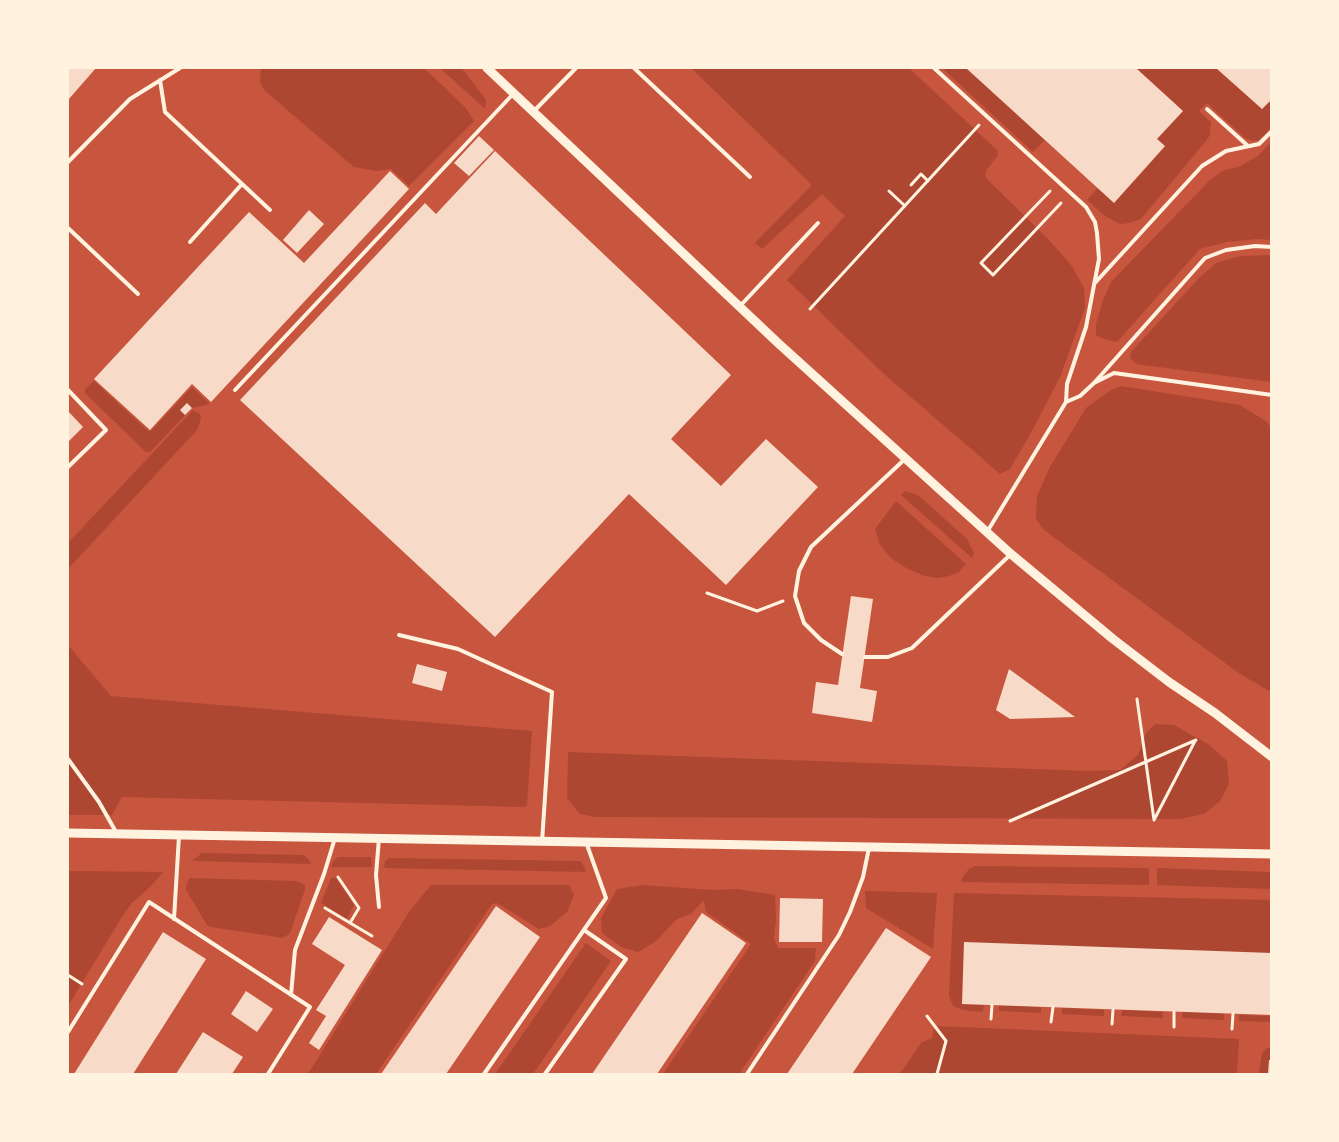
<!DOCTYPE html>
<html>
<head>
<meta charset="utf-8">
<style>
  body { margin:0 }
  #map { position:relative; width:1339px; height:1142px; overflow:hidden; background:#c8553d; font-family:"DM Sans",sans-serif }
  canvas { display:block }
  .frame { position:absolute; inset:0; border:69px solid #fff3e0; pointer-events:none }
</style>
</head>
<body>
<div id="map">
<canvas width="1339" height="1142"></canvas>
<div class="frame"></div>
</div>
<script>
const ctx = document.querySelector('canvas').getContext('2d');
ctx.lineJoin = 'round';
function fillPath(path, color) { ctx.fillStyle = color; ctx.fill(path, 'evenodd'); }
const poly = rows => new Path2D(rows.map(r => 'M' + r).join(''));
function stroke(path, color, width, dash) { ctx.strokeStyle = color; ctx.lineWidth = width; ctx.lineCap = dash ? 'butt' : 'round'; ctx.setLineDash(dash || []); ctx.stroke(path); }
fillPath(poly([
  [261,68,424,68,465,107,474,121,409,186,391,169,377,171,354,167,264,90,260,82],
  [440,68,461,68,465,72,486,100,485,109],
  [691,68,909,68,998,151,997,157,987,169,985,174,986,178,1049,240,1072,266,1084,288,1085,308,1060,377,1032,431,1010,469,1000,474,991,466,885,375,787,280,845,216,822,194,762,249,755,243,812,185],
  [942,68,966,68,1045,140,1033,152],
  [1138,68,1216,68,1262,109,1269,102,1271,105,1271,128,1259,140,1253,141,1245,138,1207,103,1199,111,1211,122,1210,135,1206,141,1141,219,1130,223,1120,224,1105,216,1087,200,1098,188,1114,203,1165,147,1157,139,1183,111,1137,69],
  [1271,142,1271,240,1257,239,1227,242,1200,249,1117,342,1104,339,1096,335,1096,324,1103,300,1111,282,1209,181,1222,171,1238,167,1258,156],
  [1271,255,1271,382,1136,364,1130,358,1131,352,1199,278,1216,263,1240,256],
  [94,381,148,431,151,431,192,387,210,404,192,408,150,452,146,452,85,393,85,389],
  [1121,386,1240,405,1267,422,1271,428,1271,692,1240,674,1044,530,1036,519,1037,496,1050,467,1086,408,1111,390],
  [193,410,200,414,201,419,197,430,68,569,68,543],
  [905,491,918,495,967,539,974,553,972,558,901,495],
  [896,501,966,564,959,572,949,576,938,578,925,576,908,569,892,559,880,545,875,529],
  [68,645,111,696,532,731,527,805,525,807,122,797,112,815,68,815],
  [1155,724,1174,725,1208,744,1227,761,1229,784,1220,801,1204,814,1180,819,595,817,580,814,567,798,568,752,1088,771,1120,770,1138,755,1146,733],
  [202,853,304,855,310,861,311,864,192,861],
  [338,857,371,857,372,867,331,867,333,861],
  [389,858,580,861,584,866,586,872,384,868,385,862],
  [975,866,1149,868,1149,885,961,882,962,878,969,869],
  [1157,868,1271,872,1271,889,1157,885],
  [68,871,163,872,152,885,131,904,122,917,68,1006],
  [190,878,295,881,302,883,305,886,305,890,290,933,283,938,211,927,207,925,186,890,187,883],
  [331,878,336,878,354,905,347,919,321,903],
  [431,885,569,885,574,895,567,912,550,926,539,929,497,903,492,904,376,1074,308,1074,409,912],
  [643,885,713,890,737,889,775,895,776,919,774,938,778,948,816,948,815,961,739,1074,663,1074,751,944,706,912,704,900,691,914,677,919,655,942,638,952,621,947,602,933,601,918,617,889],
  [865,891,937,893,933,949,866,908],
  [954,893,1271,900,1271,953,962,1004,984,1005,983,1012,963,1010,953,1006,949,996],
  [586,943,611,961,533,1074,495,1074],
  [999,1005,1041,1007,1041,1013,999,1011],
  [1062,1008,1104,1010,1104,1016,1062,1014],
  [1122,1010,1163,1012,1163,1018,1121,1016],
  [1183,1012,1224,1014,1224,1020,1182,1018],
  [1239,1015,1271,1016,1271,1022,1239,1021],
  [937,1026,1239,1039,1237,1074,900,1074,921,1043,932,1038,934,1028],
  [1267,1048,1271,1048,1271,1060,1269,1060,1268,1074,1259,1074,1262,1053]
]), '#ae4732');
fillPath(poly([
  [68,68,96,68,68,100],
  [966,68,1138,68,1137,69,1183,111,1157,139,1165,146,1114,203],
  [1216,68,1272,68,1272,99,1262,109],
  [479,136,494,150,469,176,454,163],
  [495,151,731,375,671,439,721,486,766,439,818,487,726,585,629,494,495,637,240,400,425,203,436,214],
  [390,171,409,189,211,402,192,384,150,430,94,379,249,212,304,263],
  [309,210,324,224,297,253,283,240],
  [187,403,192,408,185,415,180,410],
  [68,411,83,427,68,442],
  [851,596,873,599,860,688,877,691,872,722,812,713,816,682,838,685],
  [417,664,447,672,442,691,412,683],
  [1009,669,1075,717,1010,719,996,710],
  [780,898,823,899,822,942,779,942],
  [496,906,540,937,446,1074,381,1074],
  [702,913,746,943,657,1074,592,1074],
  [329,917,382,950,319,1050,309,1043,326,1016,316,1010,345,965,312,944],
  [886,928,931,957,852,1074,787,1074],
  [163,932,206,959,133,1074,74,1074],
  [964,942,1272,953,1272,1015,962,1004],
  [246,991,273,1009,257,1032,231,1014],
  [203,1032,243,1057,232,1074,176,1074],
  [1269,1060,1272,1060,1272,1074,1268,1074]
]), '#f7dbc8');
stroke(poly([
  [911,185,921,174,928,181],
  [889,191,905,206],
  [1050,191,981,263,993,275,1061,203],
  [810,309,979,125],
  [707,593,757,611,783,601],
  [1137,699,1154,820],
  [1154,820,1195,741],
  [1010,821,1196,740],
  [338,877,359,908,350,923],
  [325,908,372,936],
  [68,975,82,984],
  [927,1016,946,1041,937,1074],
  [991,1019,992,1005],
  [1051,1022,1053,1007],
  [1112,1024,1113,1010],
  [1174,1027,1174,1012],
  [1232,1029,1233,1014]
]), '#fff3e0', 3);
stroke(poly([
  [634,68,750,177],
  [934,68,1086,207,1095,222,1097,233,1099,259,1086,327,1067,384,1066,402,987,532],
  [160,80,165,112,270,210],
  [1207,109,1248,146],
  [534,111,576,68],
  [68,162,130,99,180,68],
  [68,228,138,294],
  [190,242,242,184],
  [1094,284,1202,166,1226,151,1259,144,1272,131],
  [740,306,818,223],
  [1094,383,1205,258,1226,250,1255,246,1272,247],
  [68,390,106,430,68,467],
  [235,390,514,93],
  [1066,402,1080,396,1094,383,1114,373,1272,395],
  [399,635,458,649,552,692,542,842],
  [842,654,821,640,804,623,795,596,799,571,811,547,906,458],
  [865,657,888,657,912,648,1011,554],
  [68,759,99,802,116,832],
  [379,838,376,875,379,907],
  [174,919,179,836],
  [291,995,295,950,324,874,335,838],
  [68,1032,149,902,310,1007,268,1074],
  [484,1074,606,898,586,842],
  [545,1074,626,959,584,930],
  [747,1074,839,935,850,912,863,877,869,848]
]), '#fff3e0', 4);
stroke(poly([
  [487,68,778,343,1011,554,1113,639,1169,682,1215,713,1272,757],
  [68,833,1272,854]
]), '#fff3e0', 9);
</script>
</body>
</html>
